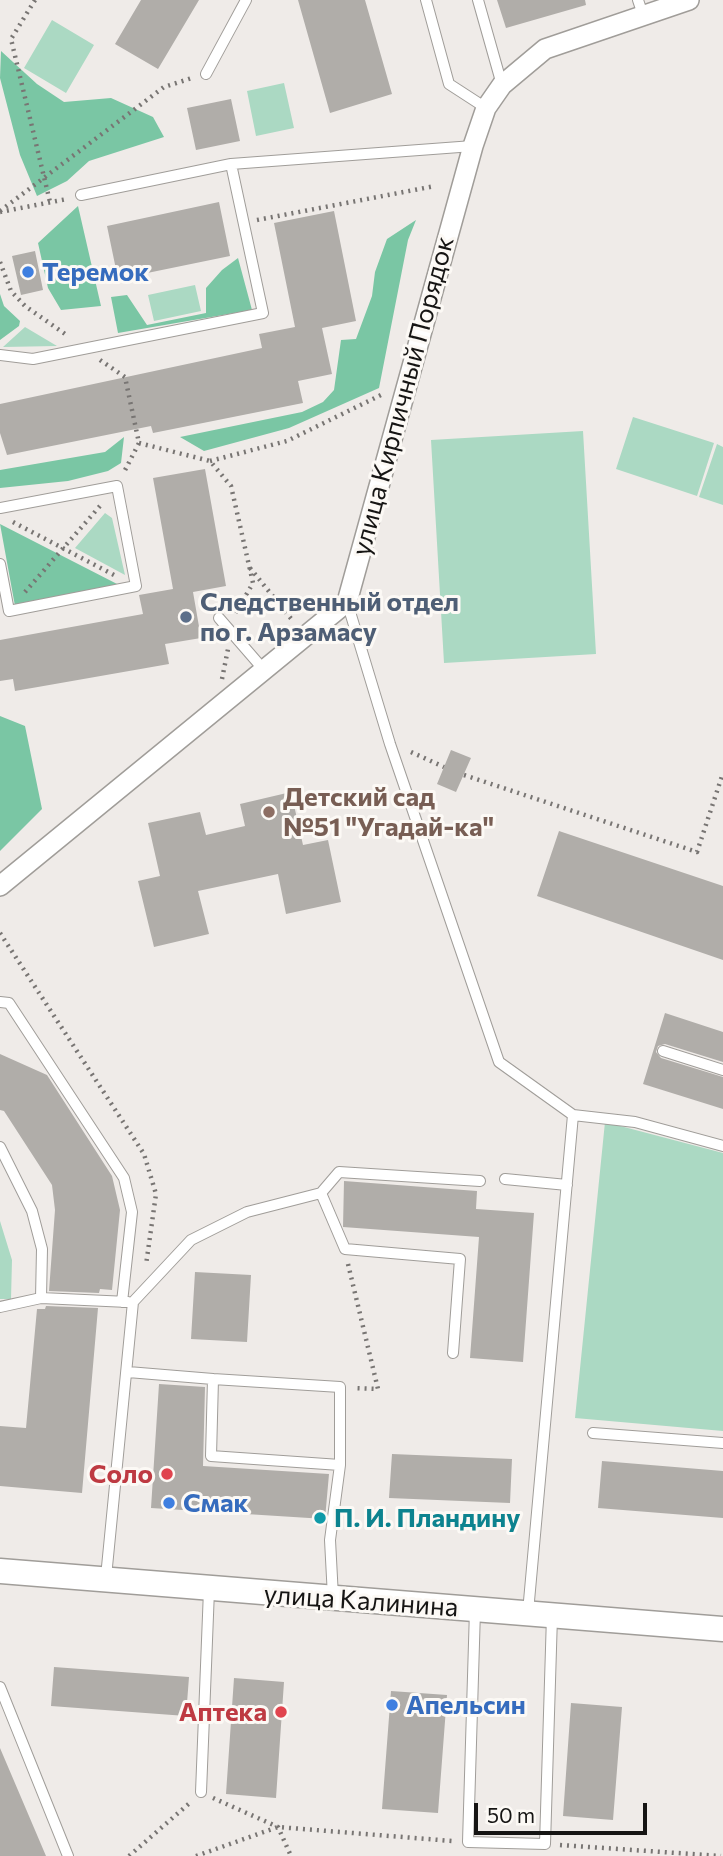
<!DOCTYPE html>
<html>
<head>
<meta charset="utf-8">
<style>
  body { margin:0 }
  #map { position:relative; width:723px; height:1856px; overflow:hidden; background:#efebe8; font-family:Commissioner,sans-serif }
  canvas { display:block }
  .scale { position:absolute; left:474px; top:1803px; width:173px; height:32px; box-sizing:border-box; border:4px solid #161514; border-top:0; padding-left:9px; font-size:21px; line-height:24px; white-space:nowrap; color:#161514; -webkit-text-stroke:5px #fcf9f5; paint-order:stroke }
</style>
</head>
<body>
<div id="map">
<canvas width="723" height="1856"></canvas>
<div class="scale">50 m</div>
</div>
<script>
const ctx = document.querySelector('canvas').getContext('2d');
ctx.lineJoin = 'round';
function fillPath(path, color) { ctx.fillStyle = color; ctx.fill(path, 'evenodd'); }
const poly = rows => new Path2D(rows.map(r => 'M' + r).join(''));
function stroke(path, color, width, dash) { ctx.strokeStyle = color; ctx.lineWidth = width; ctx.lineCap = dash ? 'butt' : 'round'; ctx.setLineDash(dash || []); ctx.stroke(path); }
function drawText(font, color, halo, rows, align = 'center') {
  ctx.font = font + ' Commissioner,sans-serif'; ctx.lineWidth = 6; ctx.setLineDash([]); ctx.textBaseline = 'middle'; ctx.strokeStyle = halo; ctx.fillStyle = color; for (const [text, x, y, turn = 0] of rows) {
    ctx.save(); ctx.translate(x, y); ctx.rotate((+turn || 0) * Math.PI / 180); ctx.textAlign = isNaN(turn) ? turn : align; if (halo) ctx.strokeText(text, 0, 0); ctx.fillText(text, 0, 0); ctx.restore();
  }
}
fillPath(poly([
  [52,20,94,45,66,93,24,68],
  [284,83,294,128,256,136,247,91],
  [195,285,201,311,154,321,148,295],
  [25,327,57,346,3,347],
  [633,417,714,443,697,496,616,469],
  [583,431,596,654,444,663,431,440],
  [717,444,723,447,723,505,699,497],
  [105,513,112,518,125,575,75,548],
  [605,1122,723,1153,723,1431,575,1418],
  [0,1221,12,1260,11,1299,0,1299]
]), '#abd9c3');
fillPath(poly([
  [1,51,37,84,64,102,111,98,153,117,164,137,89,161,67,181,37,196,20,155,0,78],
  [78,206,101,306,61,310,48,288,38,243],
  [416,220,408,240,379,388,289,428,204,451,180,437,302,412,323,402,334,390,341,340,356,339,372,296,375,272,387,239],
  [238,258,252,310,118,333,111,297,127,295,147,325,206,313,206,288,222,270],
  [0,294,4,306,20,321,19,326,0,340],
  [124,437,121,463,108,471,68,481,0,488,0,470,105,452],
  [0,524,121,586,15,606],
  [0,716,25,726,42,809,0,851]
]), '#7ac6a4');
fillPath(poly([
  [141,0,199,0,158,69,115,44],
  [298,0,365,0,392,94,330,113],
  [497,0,585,0,586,5,506,28],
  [231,99,240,141,196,150,187,108],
  [219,202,230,256,118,279,107,226],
  [334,211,356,321,322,328,332,374,298,381,303,403,153,433,151,426,7,455,0,433,0,404,262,348,259,334,295,327,274,223],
  [35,251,43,290,21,295,12,256],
  [205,469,226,586,193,592,201,638,165,644,169,664,15,691,13,679,0,681,0,640,143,614,139,595,173,589,153,478],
  [451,750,471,758,456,792,437,784],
  [291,792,303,845,328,840,341,902,286,914,278,874,198,891,209,934,154,947,138,881,160,876,148,823,200,812,206,835,245,826,240,804],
  [559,831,723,886,723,960,537,896],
  [665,1013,723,1032,723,1062,665,1044,658,1046,656,1052,661,1058,723,1077,723,1109,643,1084],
  [0,1054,47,1075,112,1176,120,1210,112,1290,100,1289,99,1293,49,1291,55,1210,52,1185,4,1111,0,1110],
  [344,1181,477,1191,476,1209,534,1213,523,1362,470,1358,479,1237,343,1227],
  [195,1272,251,1275,247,1342,191,1339],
  [46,1306,98,1308,82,1493,0,1486,0,1426,26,1428,37,1309,45,1309],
  [159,1384,205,1387,203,1466,329,1474,325,1519,151,1508],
  [392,1454,512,1459,510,1503,389,1498],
  [602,1461,723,1471,723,1518,598,1508],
  [54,1667,189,1677,186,1716,51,1706],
  [234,1678,284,1682,276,1798,226,1794],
  [391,1691,447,1695,438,1813,382,1809],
  [571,1703,622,1707,613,1820,563,1816],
  [0,1748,46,1856,0,1856]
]), '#b0ada9');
const service = poly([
  [426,0,449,84,486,108],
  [478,0,502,85],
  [638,0,643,15],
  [206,74,246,0],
  [81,195,231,164,473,146],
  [0,355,33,359,263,313,231,164],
  [0,508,117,486,136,586,9,611,0,564],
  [347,602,390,744,499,1062,573,1115,528,1612],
  [219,618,264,670],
  [0,1002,9,1003,124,1178,132,1212,122,1302],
  [663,1051,723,1070],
  [573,1115,635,1122,723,1146],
  [0,1147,32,1211,42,1249,41,1298],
  [505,1179,567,1185],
  [321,1193,345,1249,460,1259,453,1353],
  [0,1307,41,1298,128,1302],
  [128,1372,213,1379,211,1456,340,1465,340,1387,213,1379],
  [593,1433,723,1443],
  [106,1577,133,1302,191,1240,247,1212,321,1193,339,1172,480,1181],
  [333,1597,330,1540,340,1465],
  [475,1610,468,1842,545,1844,552,1616],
  [0,1687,68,1856],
  [201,1792,209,1590]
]);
const minor = poly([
  [0,886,347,602,473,146,486,108,502,85,545,49,689,0]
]);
const tertiary = poly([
  [0,1571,723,1629]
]);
stroke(service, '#a09d99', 12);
stroke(minor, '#a09d99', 22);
stroke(tertiary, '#a09d99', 27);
stroke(poly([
  [35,0,11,39,50,202],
  [0,211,164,87,192,78],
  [0,212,67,199],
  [257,220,435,186],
  [0,262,11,291,25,306,68,336],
  [100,360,125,377,139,443,123,474],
  [139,443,210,461,231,486,253,583,235,614],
  [210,461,287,441,383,394],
  [13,522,114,575],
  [250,568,293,621],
  [25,592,100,506],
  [222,679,228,649],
  [411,752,444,767],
  [464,775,697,852,723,773],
  [0,933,144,1154,156,1194,146,1265],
  [348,1264,378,1389,354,1388],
  [213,1798,278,1827,291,1856],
  [560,1845,721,1856],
  [129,1856,192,1801],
  [196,1856,278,1827,452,1841]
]), '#787573', 4.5, [2, 5]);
stroke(service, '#fff', 10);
stroke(minor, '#fff', 19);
stroke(tertiary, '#fff', 24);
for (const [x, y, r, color] of [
  [28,272,7,"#3f7fe0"],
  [186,617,7,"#5c6f8a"],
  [269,812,7,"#8d6e63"],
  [167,1474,7,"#e0444e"],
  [169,1503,7,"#3f7fe0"],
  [320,1518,7,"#0f9aa8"],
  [392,1705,7,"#3f7fe0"],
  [281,1712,7,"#e0444e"]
]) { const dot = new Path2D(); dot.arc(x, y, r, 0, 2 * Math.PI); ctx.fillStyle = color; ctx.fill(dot); stroke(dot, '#fcf9f5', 2.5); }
drawText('bold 26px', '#366cbe', '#fcf9f5', [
  ["Теремок",42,272],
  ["Смак",183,1503],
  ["Апельсин",406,1705]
], 'left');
drawText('26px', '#161514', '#fcf9f5', [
  ["улица Кирпичный Порядок",403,396,-75],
  ["улица Калинина",361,1601,4]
]);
drawText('bold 26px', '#4e5e75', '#fcf9f5', [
  ["Следственный отдел",200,602],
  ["по г. Арзамасу",200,632]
], 'left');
drawText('bold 26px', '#785e54', '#fcf9f5', [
  ["Детский сад",283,797],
  ["№51 \"Угадай-ка\"",283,827]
], 'left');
drawText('bold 26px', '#be3a42', '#fcf9f5', [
  ["Соло",153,1474],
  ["Аптека",267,1712]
], 'right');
drawText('bold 26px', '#0d838f', '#fcf9f5', [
  ["П. И. Пландину",334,1518]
], 'left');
</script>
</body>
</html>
